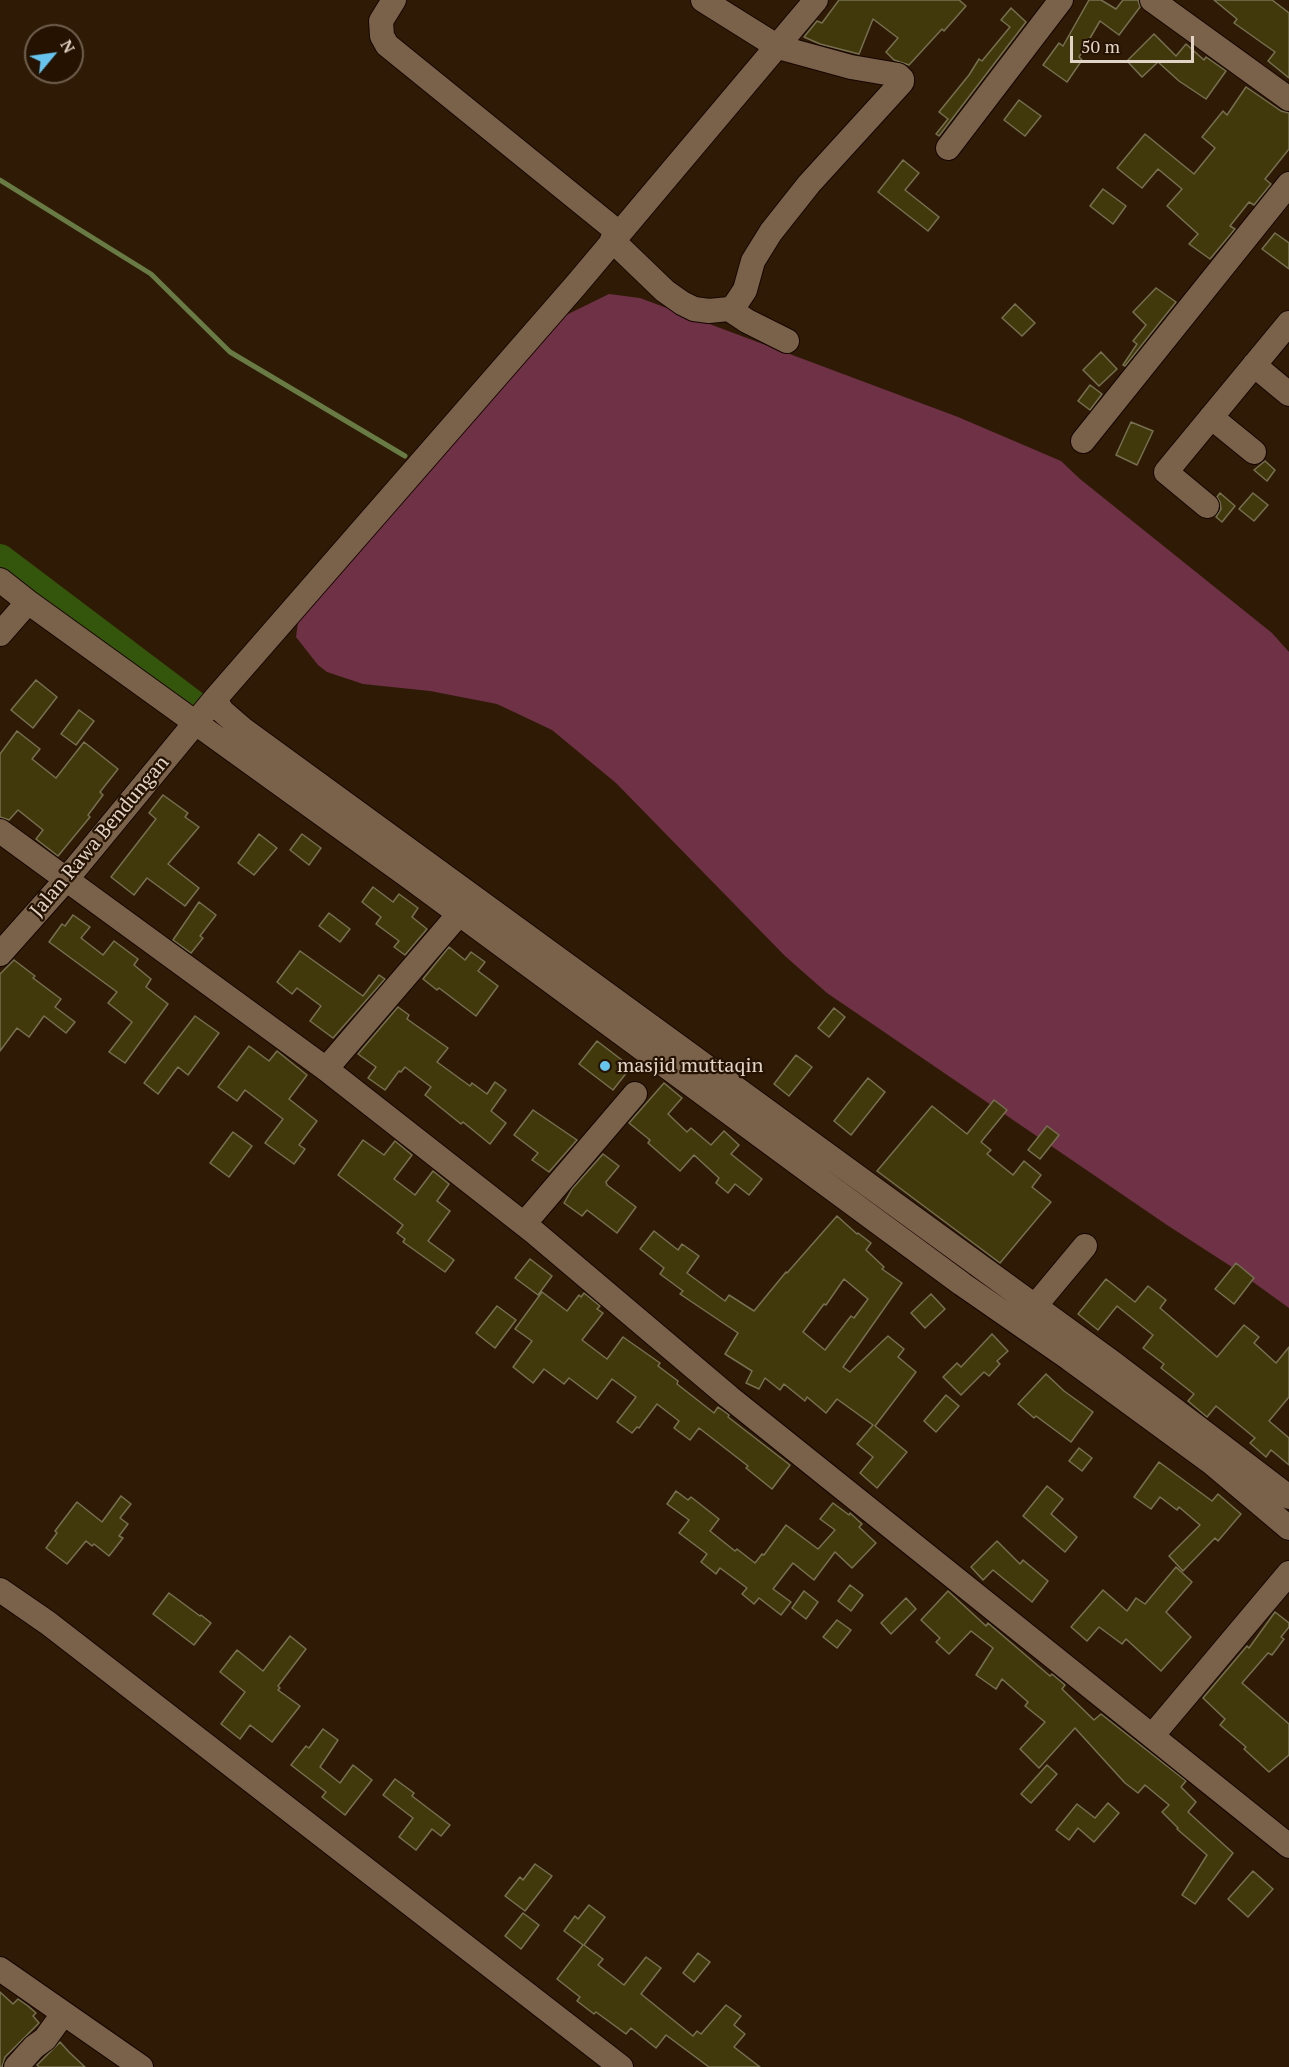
<!DOCTYPE html>
<html>
<head>
<meta charset="utf-8">
<style>
  body { margin:0 }
  #map { position:relative; width:1289px; height:2067px; overflow:hidden; background:#2f1b05; font-family:"PT Serif",serif }
  canvas { display:block }
  .north { position:absolute; left:24px; top:24px; width:60px; height:60px; box-sizing:border-box; background:#251200; border:2px solid #705f4f; border-radius:50%; rotate:61deg; font-size:16px; font-weight:700; line-height:24px; text-align:center; color:#e1d3c6 }
  .north::after { content:''; display:block; margin:auto; width:21px; height:27px; background:#66c4ef; clip-path:polygon(50% 0,100% 100%,50% 72%,0 100%) }
  .scale { position:absolute; left:1070px; top:36px; width:124px; height:27px; box-sizing:border-box; border:3px solid #e1d3c6; border-top:0; padding-left:8px; font-size:18px; line-height:21px; white-space:nowrap; color:#e1d3c6; -webkit-text-stroke:4px #251200; paint-order:stroke }
</style>
</head>
<body>
<div id="map">
<canvas width="1289" height="2067"></canvas>
<div class="north">N</div>
<div class="scale">50 m</div>
</div>
<script>
const ctx = document.querySelector('canvas').getContext('2d');
ctx.lineJoin = 'round';
function fillPath(path, color) { ctx.fillStyle = color; ctx.fill(path, 'evenodd'); }
const poly = rows => new Path2D(rows.map(r => 'M' + r).join(''));
function stroke(path, color, width, dash) { ctx.strokeStyle = color; ctx.lineWidth = width; ctx.lineCap = dash ? 'butt' : 'round'; ctx.setLineDash(dash || []); ctx.stroke(path); }
function drawText(font, color, halo, rows, align = 'center') {
  ctx.font = font + ' "PT Serif",serif'; ctx.lineWidth = 4.5; ctx.setLineDash([]); ctx.textBaseline = 'middle'; ctx.strokeStyle = halo; ctx.fillStyle = color; for (const [text, x, y, turn = 0] of rows) {
    ctx.save(); ctx.translate(x, y); ctx.rotate((+turn || 0) * Math.PI / 180); ctx.textAlign = isNaN(turn) ? turn : align; if (halo) ctx.strokeText(text, 0, 0); ctx.fillText(text, 0, 0); ctx.restore();
  }
}
fillPath(poly([
  [609,294,640,298,958,417,1061,461,1080,479,1272,633,1289,652,1289,1308,1235,1269,1167,1225,827,993,785,956,616,783,552,730,497,704,430,691,363,684,327,672,318,665,296,637,298,622,560,318]
]), '#6e3146');
stroke(poly([
  [0,180,151,274,230,352,405,456]
]), '#687b44', 5);
stroke(poly([
  [0,559,249,747],
  [929,1245,1004,1300]
]), '#34550c', 30);
const building = poly([
  [839,0,959,0,966,6,944,31,942,29,909,65,894,60,886,52,898,38,873,19,859,54,820,44,804,37,817,21,822,23,839,0],
  [1089,0,1101,0,1116,9,1123,0,1138,0,1140,7,1119,35,1100,21,1079,57,1082,60,1067,82,1043,65,1059,43,1063,46,1089,0],
  [1214,0,1272,0,1289,13,1289,78,1268,61,1275,52,1234,23,1237,19,1214,0],
  [1011,8,1026,22,939,136,936,134,948,119,939,112,969,75,979,59,982,61,1010,27,1001,20,1011,8],
  [1154,34,1176,56,1186,44,1204,60,1206,57,1226,71,1206,99,1179,81,1158,62,1142,77,1127,61,1154,34],
  [1246,87,1281,111,1289,113,1289,149,1265,179,1271,184,1254,205,1249,202,1230,226,1235,229,1210,259,1189,244,1198,234,1167,206,1182,189,1158,169,1142,188,1117,168,1145,134,1194,174,1215,148,1202,137,1223,111,1227,115,1246,87],
  [1019,100,1041,116,1025,136,1004,120,1019,100],
  [903,160,919,173,905,190,939,217,928,231,878,192,903,160],
  [1103,189,1126,206,1113,224,1090,206,1103,189],
  [1275,233,1289,243,1289,269,1262,249,1275,233],
  [1156,288,1176,302,1125,366,1123,365,1137,344,1133,341,1146,325,1133,312,1156,288],
  [1015,304,1035,323,1022,336,1002,318,1015,304],
  [1101,352,1117,369,1099,386,1083,370,1101,352],
  [1090,385,1102,394,1090,410,1078,401,1090,385],
  [1131,422,1153,431,1137,465,1116,455,1131,422],
  [1265,461,1275,470,1267,481,1254,470,1265,461],
  [1220,493,1235,506,1222,522,1216,517,1221,509,1220,502,1217,497,1220,493],
  [1253,493,1268,505,1254,521,1239,509,1253,493],
  [36,680,57,697,33,728,11,710,36,680],
  [79,710,94,721,76,745,61,734,79,710],
  [17,731,40,749,32,759,56,778,84,742,118,769,100,792,103,795,88,815,90,817,58,856,36,839,43,830,18,810,9,820,0,817,0,754,17,731],
  [163,795,188,813,185,817,199,827,168,864,199,888,185,906,147,878,134,895,111,877,156,819,149,813,163,795],
  [259,834,277,848,254,875,238,863,259,834],
  [302,834,321,848,309,865,290,850,302,834],
  [373,887,393,902,399,894,418,908,412,917,427,929,405,955,394,947,399,941,376,924,381,917,362,902,373,887],
  [199,902,216,915,200,936,203,938,191,953,173,940,199,902],
  [329,913,350,929,340,942,319,926,329,913],
  [73,915,90,927,81,938,103,955,114,941,138,959,134,965,151,979,146,987,168,1004,125,1063,109,1052,132,1022,108,1003,117,992,49,942,62,924,65,926,73,915],
  [449,947,465,960,471,952,485,962,478,971,498,986,476,1016,439,988,437,990,423,979,449,947],
  [300,951,363,996,379,975,385,979,333,1038,310,1021,321,1006,297,988,292,994,277,982,300,951],
  [14,960,35,976,33,978,61,999,55,1007,75,1022,66,1033,44,1016,29,1037,17,1028,0,1051,0,974,14,960],
  [398,1007,409,1015,407,1019,448,1048,437,1062,470,1086,472,1083,487,1094,495,1082,506,1090,491,1111,506,1123,490,1144,463,1122,461,1124,425,1095,431,1087,405,1067,401,1072,399,1071,385,1090,368,1078,376,1067,358,1054,398,1007],
  [834,1008,845,1017,829,1037,818,1028,834,1008],
  [195,1016,219,1033,188,1075,178,1067,158,1094,144,1083,195,1016],
  [597,1041,631,1067,613,1090,579,1064,597,1041],
  [249,1046,269,1061,277,1051,307,1075,289,1099,317,1121,299,1145,305,1149,294,1164,265,1143,283,1119,245,1090,237,1101,218,1087,249,1046],
  [796,1055,812,1067,789,1096,774,1084,796,1055],
  [868,1078,885,1092,851,1135,834,1121,868,1078],
  [664,1083,682,1098,668,1114,687,1132,691,1128,711,1145,724,1131,739,1145,731,1154,762,1179,749,1195,735,1184,728,1193,716,1183,719,1178,694,1155,680,1171,648,1143,650,1140,629,1123,664,1083],
  [994,1100,1007,1110,981,1142,991,1150,987,1154,1013,1175,1024,1161,1041,1175,1032,1187,1051,1202,1000,1263,877,1171,932,1106,967,1134,994,1100],
  [533,1110,577,1140,549,1172,532,1160,538,1153,514,1135,533,1110],
  [1047,1126,1059,1135,1040,1159,1028,1150,1047,1126],
  [233,1132,252,1146,229,1177,210,1163,233,1132],
  [363,1140,384,1155,395,1141,412,1155,394,1179,415,1195,433,1171,449,1184,437,1201,450,1211,428,1241,454,1260,445,1272,403,1242,405,1239,397,1233,403,1225,338,1175,363,1140],
  [603,1154,619,1166,606,1182,607,1185,636,1207,617,1233,587,1210,582,1216,564,1203,572,1189,603,1154],
  [837,1216,857,1234,858,1233,871,1243,866,1250,884,1267,882,1269,902,1283,843,1367,850,1372,888,1336,904,1349,898,1357,916,1372,875,1426,907,1452,877,1488,860,1473,873,1457,857,1444,873,1425,837,1399,826,1413,807,1397,805,1401,784,1384,780,1390,765,1378,759,1389,746,1383,752,1371,725,1354,738,1333,680,1294,683,1291,660,1274,664,1268,640,1249,654,1231,678,1250,682,1244,699,1256,687,1273,725,1301,729,1295,754,1311,786,1272,787,1273,837,1216],
  [844,1279,868,1299,854,1318,851,1316,825,1350,803,1332,824,1304,826,1305,844,1279],
  [530,1259,552,1276,538,1295,515,1278,530,1259],
  [1236,1263,1254,1278,1234,1304,1215,1289,1236,1263],
  [1106,1279,1135,1302,1148,1286,1166,1300,1160,1308,1217,1357,1244,1325,1259,1337,1254,1343,1276,1363,1289,1347,1289,1397,1269,1421,1289,1438,1289,1465,1271,1450,1266,1457,1250,1443,1255,1438,1216,1406,1207,1417,1188,1401,1194,1394,1161,1368,1164,1364,1143,1348,1153,1335,1117,1306,1098,1330,1078,1314,1106,1279],
  [542,1292,567,1311,579,1295,581,1297,584,1293,600,1306,597,1309,603,1313,582,1340,607,1359,623,1337,660,1363,658,1366,678,1381,677,1384,714,1413,718,1407,729,1415,728,1417,790,1465,772,1489,746,1468,748,1466,699,1428,690,1440,674,1428,679,1421,657,1404,639,1428,637,1427,632,1433,617,1422,636,1397,612,1379,597,1399,569,1378,564,1384,544,1369,533,1383,513,1367,532,1341,515,1329,542,1292],
  [931,1294,945,1309,925,1328,911,1313,931,1294],
  [497,1306,516,1320,495,1348,476,1333,497,1306],
  [992,1334,1008,1351,997,1361,1000,1364,989,1376,984,1372,961,1395,943,1377,957,1363,961,1367,992,1334],
  [1046,1374,1064,1391,1093,1412,1071,1442,1036,1416,1034,1418,1018,1404,1046,1374],
  [946,1395,959,1406,936,1432,924,1421,946,1395],
  [1079,1448,1092,1458,1082,1471,1069,1461,1079,1448],
  [1159,1462,1212,1501,1218,1494,1241,1514,1218,1541,1215,1538,1183,1571,1169,1556,1200,1525,1179,1507,1177,1510,1160,1497,1151,1509,1134,1497,1159,1462],
  [1047,1486,1063,1499,1051,1514,1077,1537,1065,1552,1023,1516,1047,1486],
  [676,1491,688,1500,691,1497,719,1519,710,1531,735,1551,737,1549,755,1563,762,1554,764,1555,786,1525,818,1549,835,1530,820,1519,833,1503,849,1515,850,1513,862,1524,859,1527,876,1543,852,1568,835,1552,814,1580,793,1563,773,1589,791,1602,781,1615,759,1598,754,1604,742,1594,747,1588,720,1568,716,1574,701,1562,707,1554,679,1533,689,1520,667,1504,676,1491],
  [121,1496,131,1504,120,1518,128,1524,119,1536,123,1538,109,1556,94,1544,92,1546,86,1541,67,1564,46,1548,57,1533,55,1531,77,1502,102,1522,121,1496],
  [997,1541,1020,1564,1023,1560,1048,1581,1032,1602,993,1570,983,1580,971,1567,997,1541],
  [1176,1567,1192,1582,1166,1612,1191,1637,1161,1671,1126,1639,1122,1644,1099,1627,1087,1641,1071,1627,1103,1590,1127,1611,1136,1598,1145,1604,1176,1567],
  [850,1585,863,1595,851,1611,838,1601,850,1585],
  [804,1591,818,1602,806,1619,792,1608,804,1591],
  [948,1591,986,1626,988,1623,1050,1676,1052,1674,1065,1685,1062,1689,1094,1720,1101,1714,1186,1781,1181,1787,1196,1802,1188,1812,1233,1853,1195,1904,1182,1895,1207,1855,1177,1829,1178,1828,1162,1812,1169,1805,1145,1785,1138,1793,1125,1783,1075,1728,1039,1768,1020,1749,1045,1722,1025,1706,1028,1702,1002,1679,996,1689,976,1675,993,1648,971,1631,949,1654,936,1642,940,1638,921,1620,948,1591],
  [169,1593,200,1616,201,1615,211,1623,194,1645,153,1614,169,1593],
  [906,1598,916,1609,891,1634,881,1623,906,1598],
  [1275,1612,1289,1623,1289,1627,1281,1637,1284,1639,1272,1655,1268,1653,1242,1683,1289,1724,1289,1755,1269,1772,1244,1749,1246,1747,1220,1725,1225,1719,1203,1698,1247,1646,1249,1648,1275,1612],
  [837,1620,851,1630,837,1648,823,1637,837,1620],
  [290,1636,306,1649,278,1686,280,1688,278,1690,300,1706,272,1742,250,1725,240,1739,221,1724,245,1692,220,1672,237,1650,263,1671,290,1636],
  [323,1729,338,1740,320,1767,340,1783,353,1765,372,1780,345,1815,322,1797,326,1792,291,1765,306,1746,309,1748,323,1729],
  [1047,1765,1057,1774,1031,1803,1021,1794,1047,1765],
  [395,1779,414,1793,412,1796,450,1825,441,1836,432,1829,416,1850,399,1837,413,1818,383,1795,395,1779],
  [1108,1803,1119,1813,1094,1842,1078,1828,1069,1840,1056,1830,1077,1804,1095,1818,1108,1803],
  [535,1864,552,1876,525,1911,505,1896,520,1877,523,1880,535,1864],
  [1253,1871,1273,1889,1248,1917,1228,1899,1253,1871],
  [589,1905,605,1917,584,1945,603,1959,598,1965,624,1985,646,1957,661,1968,641,1994,693,2036,697,2031,701,2034,726,2005,741,2016,734,2025,745,2034,734,2047,760,2067,709,2067,666,2035,656,2048,631,2028,626,2034,596,2012,594,2014,577,2001,580,1997,557,1979,583,1945,564,1931,575,1916,578,1919,589,1905],
  [523,1913,539,1925,521,1949,505,1936,523,1913],
  [698,1953,710,1962,694,1982,683,1973,698,1953],
  [0,1992,13,2004,18,1999,28,2006,36,2013,33,2016,39,2023,5,2057,2,2067,0,2067,0,1992],
  [60,2042,69,2052,85,2067,39,2067,37,2065,60,2042]
]);
fillPath(building, '#41390b');
stroke(building, '#767051', 1.5);
const minor = poly([
  [394,0,381,21,382,36,387,45,619,233],
  [1152,0,1289,99],
  [948,148,1061,0],
  [612,240,665,291,682,303,694,309,709,311,729,309,735,305,745,290,753,261,771,232,809,184,902,82,902,79,898,75,851,67,778,47,703,0],
  [729,309,747,321,787,341],
  [1254,365,1289,394],
  [1211,417,1254,452],
  [1083,441,1289,184],
  [1207,506,1166,472,1289,323],
  [0,580,28,602,408,876,962,1284,1070,1359,1212,1463,1289,1528],
  [0,634,28,602],
  [215,699,222,711,244,730,1113,1363,1289,1497],
  [0,831,326,1069,534,1232,729,1397,1289,1846],
  [0,954,65,881,215,699,576,285,816,0],
  [326,1069,459,914],
  [524,1224,635,1094],
  [1035,1306,1085,1246],
  [0,1590,48,1623,621,2067],
  [1152,1736,1289,1573],
  [0,1969,141,2067],
  [16,2067,34,2047,45,2039,63,2014]
]);
stroke(minor, '#160500', 26);
stroke(minor, '#79614a', 24);
for (const [x, y, r, color] of [
  [605,1066,6,"#66c4ef"]
]) { const dot = new Path2D(); dot.arc(x, y, r, 0, 2 * Math.PI); ctx.fillStyle = color; ctx.fill(dot); stroke(dot, '#251200', 2); }
drawText('20px', '#e1d3c6', '#251200', [
  ["Jalan Rawa Bendungan",100,837,-50]
]);
drawText('20px', '#e1d3c6', '#251200', [
  ["masjid muttaqin",617,1066]
], 'left');
</script>
</body>
</html>
